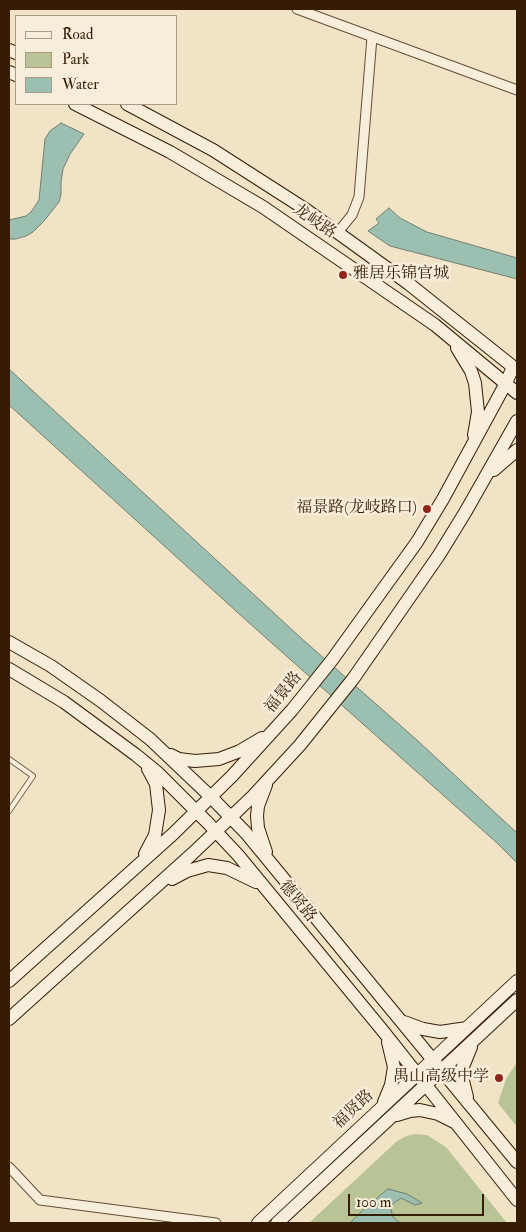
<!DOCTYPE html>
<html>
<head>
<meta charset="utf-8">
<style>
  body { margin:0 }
  #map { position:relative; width:526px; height:1232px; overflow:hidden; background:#f1e4c6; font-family:"IM FELL Double Pica",serif }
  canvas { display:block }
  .frame { position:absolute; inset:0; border:10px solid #361c05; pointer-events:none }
  .legend { position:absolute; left:15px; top:15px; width:162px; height:90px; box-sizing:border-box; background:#f6edda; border:1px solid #a99985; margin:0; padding:6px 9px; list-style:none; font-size:15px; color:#361c05 }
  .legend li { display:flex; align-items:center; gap:10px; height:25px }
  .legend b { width:25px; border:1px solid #a99985 }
  .scale { position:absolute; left:348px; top:1194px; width:136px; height:22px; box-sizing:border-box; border:2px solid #361c05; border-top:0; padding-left:6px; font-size:15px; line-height:18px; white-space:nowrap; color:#361c05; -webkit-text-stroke:4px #f6edda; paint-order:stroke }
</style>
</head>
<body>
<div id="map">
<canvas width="526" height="1232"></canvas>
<div class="frame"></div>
<ul class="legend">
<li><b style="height:6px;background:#f6edda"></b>Road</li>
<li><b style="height:14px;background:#b9c496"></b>Park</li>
<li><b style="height:14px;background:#9bbfb1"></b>Water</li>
</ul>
<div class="scale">100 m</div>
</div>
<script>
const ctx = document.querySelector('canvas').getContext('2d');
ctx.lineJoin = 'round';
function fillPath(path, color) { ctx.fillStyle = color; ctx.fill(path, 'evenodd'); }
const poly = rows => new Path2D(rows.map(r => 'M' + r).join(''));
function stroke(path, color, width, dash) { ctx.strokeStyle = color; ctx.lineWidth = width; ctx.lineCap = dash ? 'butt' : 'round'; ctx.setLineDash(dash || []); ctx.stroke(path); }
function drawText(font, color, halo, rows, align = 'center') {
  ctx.font = font + ' "IM FELL Double Pica","Noto Serif SC",serif'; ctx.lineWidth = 5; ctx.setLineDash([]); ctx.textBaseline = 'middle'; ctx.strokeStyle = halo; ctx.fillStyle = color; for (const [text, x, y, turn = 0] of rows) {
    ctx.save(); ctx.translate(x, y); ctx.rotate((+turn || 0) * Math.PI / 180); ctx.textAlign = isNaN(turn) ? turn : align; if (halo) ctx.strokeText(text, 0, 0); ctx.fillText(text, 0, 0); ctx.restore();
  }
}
fillPath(poly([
  [517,1062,517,1127,498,1103,506,1079],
  [414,1134,427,1135,446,1147,507,1223,309,1223,396,1142,404,1137]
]), '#b9c496');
const water = poly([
  [61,123,84,134,70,154,63,169,61,182,61,194,59,202,44,221,33,232,26,236,16,239,9,239,9,220,26,216,31,212,39,200,45,139,50,131,61,123],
  [389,208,400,218,427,232,517,258,517,279,390,246,368,231,379,223,376,219,389,208],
  [9,369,301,638,418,741,517,833,517,863,497,843,247,621,9,405,9,369],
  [388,1189,407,1194,422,1203,415,1205,401,1198,390,1206,393,1217,400,1223,350,1223,365,1208,388,1189]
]);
fillPath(water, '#9bbfb1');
stroke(water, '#737e6c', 1);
const lane = poly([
  [9,759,33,776,9,811]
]);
const street = poly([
  [297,9,517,90],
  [338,232,352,215,359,197,372,37],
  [9,1167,40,1200,216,1223]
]);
const secondary = poly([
  [9,50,16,53],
  [9,72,16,75],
  [75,104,170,152,263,207,435,325,517,393],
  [127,104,213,150,305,209,409,284,517,370],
  [457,348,471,371,475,383,478,412,474,435],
  [494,470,517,450],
  [9,642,51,666,101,701,150,739,211,797,246,833,517,1162],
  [9,669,64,702,136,755,158,773,208,823,238,855,383,1031,517,1200],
  [171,755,179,759,195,761,219,759,240,751,262,738],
  [266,785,258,806,257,816,258,828,266,852],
  [145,854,155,835,159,810,156,784,148,769],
  [172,879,187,871,208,865,227,868,256,882],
  [9,981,173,834,232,776,292,710,332,660,417,542,443,499,506,383,513,367],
  [9,1019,192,854,253,796,300,745,353,679,439,555,466,511,517,421],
  [404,1022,423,1029,440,1032,467,1028],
  [467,1097,462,1077,462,1069,471,1047],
  [384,1102,391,1085,394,1067,388,1042],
  [397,1115,410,1111,420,1110,438,1114,454,1122],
  [258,1223,517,981],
  [277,1223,517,1000]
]);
stroke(lane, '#654e35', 6);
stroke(street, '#654e35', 11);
stroke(secondary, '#361c05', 14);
stroke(lane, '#f6edda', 4.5);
stroke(street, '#f6edda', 9);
stroke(secondary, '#f6edda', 12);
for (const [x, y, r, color] of [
  [343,275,5,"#8f2418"],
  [427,509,5,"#8f2418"],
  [499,1078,5,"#8f2418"]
]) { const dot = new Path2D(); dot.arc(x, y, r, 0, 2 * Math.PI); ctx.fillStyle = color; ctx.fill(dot); stroke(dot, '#f6edda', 2); }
drawText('16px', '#361c05', '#f6edda', [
  ["龙岐路",314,222,34],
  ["福景路",284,693,-51],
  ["德贤路",297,902,50],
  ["福贤路",354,1110,-43]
]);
drawText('16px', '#361c05', '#f6edda', [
  ["雅居乐锦官城",353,275,"left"],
  ["福景路(龙岐路口)",417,509],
  ["禺山高级中学",489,1078]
], 'right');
</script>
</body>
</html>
